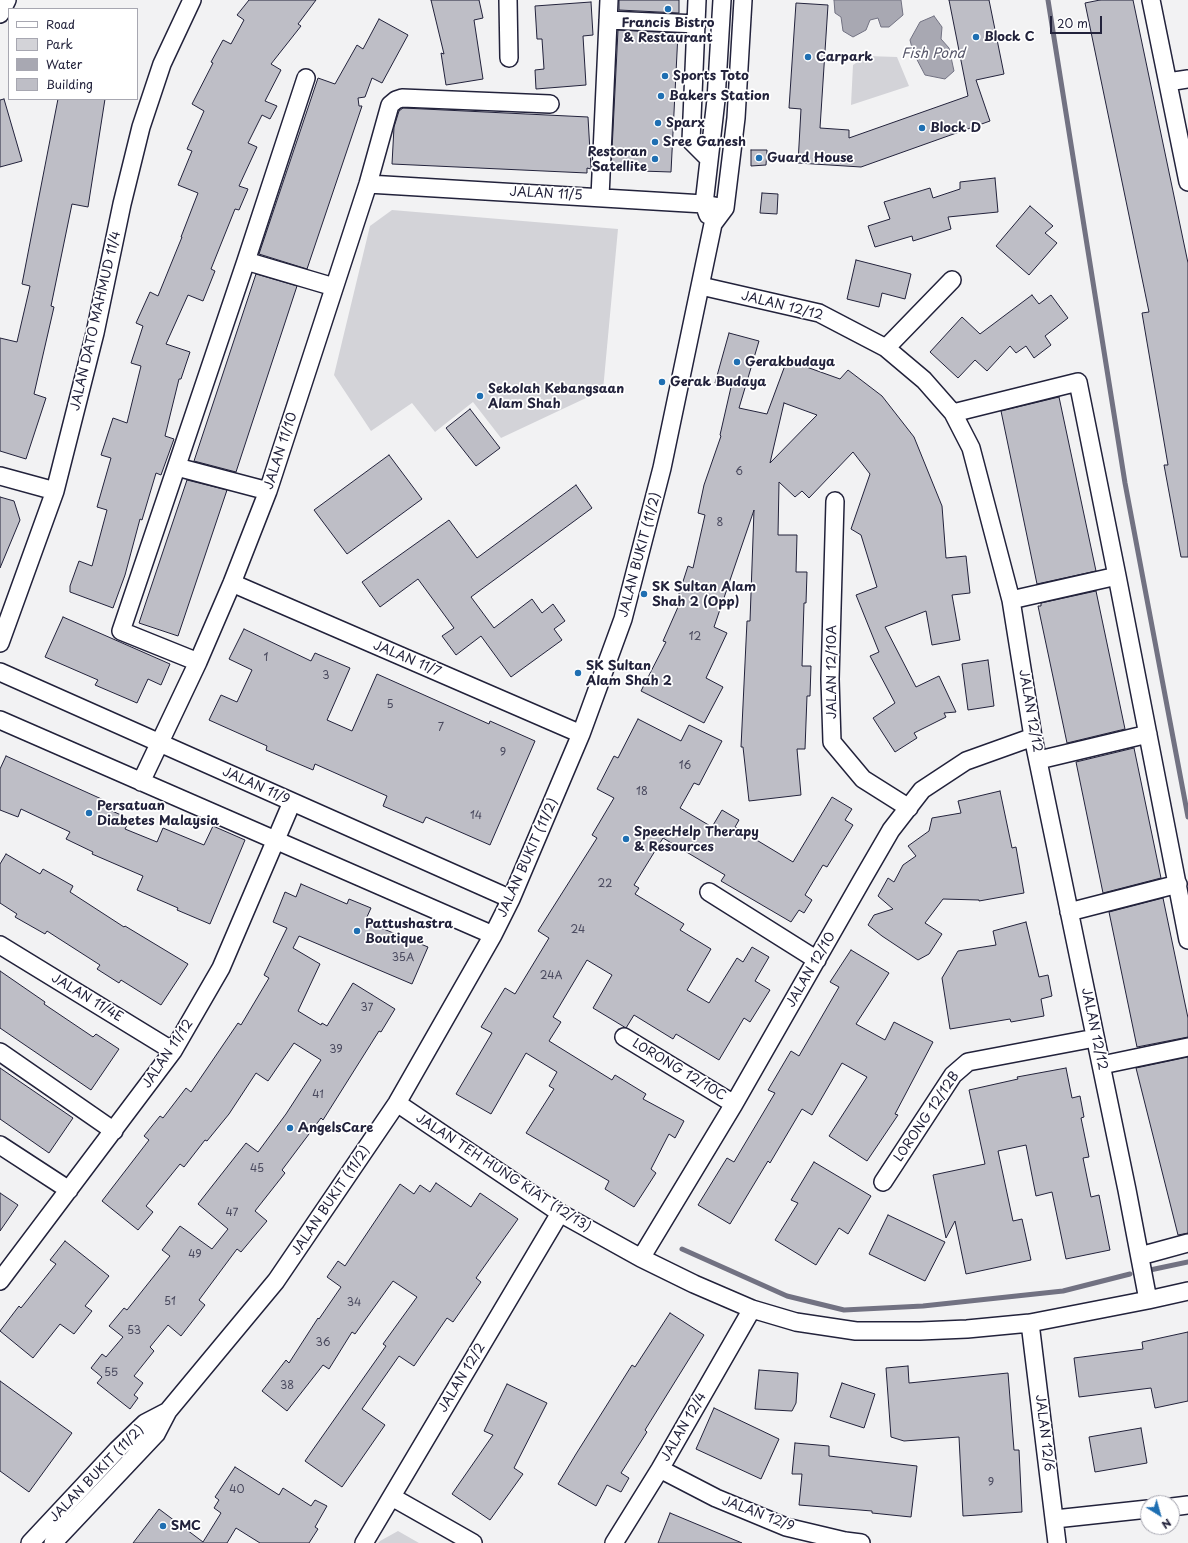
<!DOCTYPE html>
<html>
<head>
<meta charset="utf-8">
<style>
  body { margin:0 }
  #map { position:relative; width:1188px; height:1543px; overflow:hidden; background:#f2f2f3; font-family:"Playpen Sans",sans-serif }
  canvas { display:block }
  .legend { position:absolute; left:8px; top:8px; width:130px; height:92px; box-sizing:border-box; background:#fff; border:1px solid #a7a7b1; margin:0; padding:5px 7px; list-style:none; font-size:12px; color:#22223b }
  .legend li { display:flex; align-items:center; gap:8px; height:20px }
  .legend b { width:20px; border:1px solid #a7a7b1 }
  .north { position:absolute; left:1140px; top:1495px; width:40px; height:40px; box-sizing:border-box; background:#fff; border:1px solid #a7a7b1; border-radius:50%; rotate:143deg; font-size:11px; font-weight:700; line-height:16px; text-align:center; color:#22223b }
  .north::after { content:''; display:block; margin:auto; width:14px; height:18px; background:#1f6fb2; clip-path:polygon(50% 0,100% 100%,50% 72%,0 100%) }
  .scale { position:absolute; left:1050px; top:16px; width:52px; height:18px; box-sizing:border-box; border:2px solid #22223b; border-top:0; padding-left:5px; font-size:12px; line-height:14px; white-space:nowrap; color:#22223b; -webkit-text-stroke:3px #fff; paint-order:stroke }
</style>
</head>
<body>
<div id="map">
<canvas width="1188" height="1543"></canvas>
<ul class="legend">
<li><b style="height:5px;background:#fff"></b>Road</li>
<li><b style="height:11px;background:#d3d3d8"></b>Park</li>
<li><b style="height:11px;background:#a8a8b2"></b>Water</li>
<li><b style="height:11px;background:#bebec6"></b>Building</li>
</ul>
<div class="north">N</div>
<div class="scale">20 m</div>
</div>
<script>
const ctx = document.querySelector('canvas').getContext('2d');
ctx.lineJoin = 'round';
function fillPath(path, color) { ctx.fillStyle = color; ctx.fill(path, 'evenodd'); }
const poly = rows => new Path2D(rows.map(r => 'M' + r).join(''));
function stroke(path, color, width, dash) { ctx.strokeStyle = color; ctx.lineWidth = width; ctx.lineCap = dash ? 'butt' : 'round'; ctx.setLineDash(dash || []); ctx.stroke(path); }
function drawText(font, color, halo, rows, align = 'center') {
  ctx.font = font + ' "Playpen Sans",sans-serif'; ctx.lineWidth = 3.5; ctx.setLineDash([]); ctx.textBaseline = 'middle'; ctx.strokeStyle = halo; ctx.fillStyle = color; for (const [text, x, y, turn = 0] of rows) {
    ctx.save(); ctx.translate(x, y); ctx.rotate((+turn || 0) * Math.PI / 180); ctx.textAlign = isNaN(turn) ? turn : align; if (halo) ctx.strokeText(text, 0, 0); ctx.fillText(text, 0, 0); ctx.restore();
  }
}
fillPath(poly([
  [867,56,897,57,909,86,851,105,853,65],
  [392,210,618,229,603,390,501,438,473,402,435,432,412,403,371,431,334,375,370,226],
  [398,1531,419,1543,378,1543,380,1541]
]), '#d3d3d8');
const water = poly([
  [834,0,901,0,903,15,889,27,881,27,878,18,870,20,866,30,853,37,843,31,841,17,835,13,834,0],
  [934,16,942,27,941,39,949,48,954,71,945,79,925,75,913,52,910,40,920,22,934,16]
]);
fillPath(water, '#a8a8b2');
stroke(water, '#727282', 1);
stroke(poly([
  [1048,0,1125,483,1188,817],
  [682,1249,787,1296,844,1310,923,1306,1063,1291,1130,1274],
  [1150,1270,1188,1262]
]), '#727282', 5);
const building = poly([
  [249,0,316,0,298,24,301,26,271,64,281,70,265,101,277,106,270,119,262,115,248,143,257,147,239,186,248,189,239,210,235,209,211,269,215,271,203,301,188,295,166,344,190,352,181,379,179,379,165,436,174,439,161,475,156,473,142,520,140,519,125,575,113,608,70,592,70,586,79,561,92,566,107,510,97,507,111,458,101,455,113,418,127,423,141,366,131,363,143,326,136,323,150,292,158,296,182,237,181,237,198,193,178,185,192,151,187,149,204,111,192,104,213,63,211,62,223,40,231,44,244,20,237,15,249,0],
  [431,0,479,0,483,18,474,20,483,79,446,85,441,53,444,54,431,0],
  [619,0,679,0,679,13,619,10,619,0],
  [949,0,989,0,1004,74,976,80,990,121,861,167,798,163,801,109,789,108,796,3,828,5,820,128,849,130,849,138,968,96,949,0],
  [1100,0,1133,0,1188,263,1188,557,1181,557,1164,465,1168,465,1142,313,1149,312,1085,3,1100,0],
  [591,2,593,35,583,36,586,85,536,89,535,70,544,69,542,39,537,39,535,6,591,2],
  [379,19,408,35,382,83,372,78,365,97,358,98,359,106,362,106,307,269,259,254,318,78,335,84,357,45,363,49,379,19],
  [618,30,678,33,671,172,611,170,618,30],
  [4,99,22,161,0,167,0,100,4,99],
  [58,99,105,99,88,207,72,204,51,306,54,307,34,394,46,398,26,459,0,451,0,338,17,342,30,286,22,284,58,99],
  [403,108,588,117,591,169,587,168,587,173,392,164,394,127,399,111,403,108],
  [751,150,767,150,766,165,751,166,751,150],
  [995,178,998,212,948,217,951,229,913,241,912,236,875,247,868,226,890,219,884,202,930,188,933,198,960,189,960,182,995,178],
  [762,193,778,194,777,214,760,213,762,193],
  [1030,206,1053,226,1045,233,1057,243,1029,275,996,246,1030,206],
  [856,260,911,274,905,299,882,293,879,307,847,299,856,260],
  [256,274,297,286,236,472,194,461,256,274],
  [1032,295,1039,304,1051,295,1068,318,1045,336,1051,345,1034,358,1026,346,1016,353,1010,346,987,371,975,360,958,378,930,352,962,317,980,334,1032,295],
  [729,333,759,341,739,408,767,414,787,360,840,379,848,370,882,396,914,437,942,506,946,558,966,556,970,593,952,595,960,640,932,645,926,611,885,627,916,687,939,676,956,712,944,713,946,717,914,733,917,738,895,752,873,718,895,703,870,656,879,652,856,595,877,587,861,535,851,529,870,474,853,452,809,498,802,491,795,497,779,482,778,535,797,535,796,572,807,572,806,603,804,603,802,666,811,666,810,696,807,696,805,749,797,749,801,795,749,801,743,747,741,747,747,621,750,621,754,510,714,627,727,633,706,678,723,687,704,723,641,691,666,642,663,641,682,598,678,597,688,566,693,568,705,515,698,513,704,485,721,436,720,435,731,387,715,383,729,333],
  [784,403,817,415,770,463,784,403],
  [1059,397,1096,571,1037,584,1001,411,1059,397],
  [470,409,500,448,476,466,446,428,470,409],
  [389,455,422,499,347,554,314,510,389,455],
  [187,480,227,490,178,636,139,623,187,480],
  [576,485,592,508,471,597,494,628,532,599,542,613,553,604,565,621,554,629,562,640,511,677,481,636,456,655,442,636,454,628,418,579,380,607,362,582,449,520,477,558,576,485],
  [0,497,14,501,20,520,0,568,0,497],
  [1096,591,1125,729,1067,743,1038,606,1041,606,1041,603,1096,591],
  [63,617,170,664,161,685,148,679,137,703,95,685,98,680,45,657,63,617],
  [244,629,311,661,315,653,350,668,327,720,352,731,377,674,489,724,490,721,535,741,490,845,426,817,423,823,383,806,387,796,315,764,313,770,266,750,267,746,209,720,221,695,237,702,252,670,229,659,244,629],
  [988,660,994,706,968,710,962,664,988,660],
  [638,719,681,741,689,725,722,741,699,785,694,783,680,808,712,827,722,810,739,820,735,827,793,862,832,797,852,809,845,820,853,825,827,867,823,865,805,895,812,900,804,913,799,910,791,922,721,881,725,875,663,838,634,885,639,888,635,894,684,924,680,930,711,949,687,990,709,1003,737,958,743,962,752,947,769,957,755,981,770,990,750,1022,744,1018,719,1060,676,1034,673,1039,634,1015,626,1028,593,1008,612,975,587,960,553,1017,561,1022,549,1041,612,1080,615,1075,646,1094,643,1099,684,1121,675,1138,669,1134,651,1169,656,1173,634,1207,605,1189,609,1181,526,1133,554,1089,549,1086,557,1072,526,1053,491,1114,456,1094,492,1033,481,1027,505,988,515,994,549,938,538,931,597,838,592,835,614,798,597,789,614,756,618,758,638,719],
  [1134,748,1161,878,1103,893,1076,762,1134,748],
  [6,756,106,801,103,807,130,819,125,829,157,842,163,828,204,845,213,826,245,840,210,924,177,910,178,908,137,890,143,876,92,854,93,852,66,839,70,832,21,809,18,817,0,810,0,769,6,756],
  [1000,791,1012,848,1016,847,1024,893,979,901,979,900,943,899,925,923,942,934,929,954,918,960,882,936,868,925,874,915,893,909,878,896,888,878,894,882,903,865,916,856,908,846,929,831,932,818,961,813,958,801,1000,791],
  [6,854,40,874,43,869,73,886,70,892,124,927,125,926,188,964,161,1005,121,980,119,983,97,969,100,965,47,931,45,934,15,917,17,914,0,903,0,864,6,854],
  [301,884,347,904,349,899,371,908,366,919,382,926,381,928,428,947,412,984,299,936,293,948,320,964,298,1011,321,1025,322,1023,327,1026,353,983,395,1009,381,1032,379,1031,323,1120,321,1118,282,1170,285,1173,255,1211,267,1221,241,1252,237,1249,199,1300,205,1305,181,1336,168,1325,150,1347,154,1351,134,1376,143,1383,134,1395,138,1398,130,1409,97,1383,102,1377,91,1368,102,1354,106,1357,123,1337,109,1326,124,1308,127,1310,170,1256,162,1250,180,1226,212,1249,228,1229,198,1204,246,1143,258,1152,286,1114,321,1060,294,1043,268,1081,256,1073,229,1114,207,1141,205,1140,184,1167,180,1164,146,1206,153,1212,138,1230,102,1201,149,1140,144,1136,160,1116,163,1118,186,1088,191,1092,238,1023,241,1025,269,978,264,975,287,928,273,922,285,892,296,897,301,884],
  [1163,898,1188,1018,1188,1037,1137,1047,1109,912,1163,898],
  [1026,922,1039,977,1048,975,1052,996,1041,999,1044,1016,1011,1022,1010,1019,950,1029,942,978,958,951,996,945,993,931,1026,922],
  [851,950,889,973,856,1024,885,1040,894,1022,933,1042,895,1114,898,1115,867,1161,829,1136,867,1077,842,1063,812,1115,802,1109,770,1163,768,1161,730,1224,698,1205,727,1158,734,1162,775,1093,768,1090,791,1051,799,1056,839,987,830,982,851,950],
  [0,971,45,1002,44,1004,93,1037,96,1034,119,1049,91,1090,0,1028,0,971],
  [1188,1057,1188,1233,1178,1235,1136,1068,1188,1057],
  [0,1068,73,1118,49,1153,0,1119,0,1068],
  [1066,1068,1072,1098,1080,1096,1084,1117,1081,1118,1089,1157,1083,1158,1091,1197,1099,1195,1110,1250,1066,1259,1052,1192,1036,1196,1026,1145,998,1151,1013,1221,1022,1219,1031,1260,966,1274,955,1221,946,1238,933,1175,985,1164,969,1090,1018,1079,1017,1077,1066,1068],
  [814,1162,871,1196,848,1234,839,1228,816,1265,775,1240,798,1203,791,1200,814,1162],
  [436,1183,471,1207,480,1193,518,1219,476,1278,481,1282,453,1322,447,1318,414,1366,399,1356,362,1409,385,1425,342,1487,305,1461,386,1346,383,1344,417,1297,393,1281,355,1334,352,1332,329,1369,323,1365,287,1411,262,1391,286,1360,289,1363,318,1318,319,1319,341,1287,327,1277,338,1261,345,1266,400,1184,414,1194,420,1185,430,1192,436,1183],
  [0,1193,18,1205,0,1231,0,1193],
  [888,1215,945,1242,925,1281,869,1254,888,1215],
  [65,1241,109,1276,85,1306,92,1311,74,1334,60,1324,33,1358,0,1331,19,1306,21,1308,56,1264,50,1260,65,1241],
  [670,1313,704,1335,645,1430,647,1432,621,1473,629,1478,621,1492,607,1485,596,1506,558,1484,576,1454,632,1365,635,1367,670,1313],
  [1188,1332,1188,1401,1155,1408,1151,1388,1079,1397,1074,1358,1143,1349,1142,1342,1188,1332],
  [908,1366,909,1383,1008,1373,1014,1450,1019,1450,1022,1512,963,1516,959,1437,904,1441,891,1437,886,1368,908,1366],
  [759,1370,798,1373,796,1403,792,1411,755,1409,759,1370],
  [0,1381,72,1433,29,1492,0,1471,0,1381],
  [842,1383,875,1394,864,1428,830,1417,842,1383],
  [507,1384,547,1403,514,1468,523,1474,490,1520,452,1494,493,1435,484,1431,507,1384],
  [714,1408,779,1439,761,1479,696,1449,714,1408],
  [1141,1428,1147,1463,1095,1472,1089,1437,1141,1428],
  [795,1443,829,1446,829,1456,917,1466,911,1517,872,1513,872,1511,799,1505,802,1474,792,1474,795,1443],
  [235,1467,279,1495,283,1488,311,1506,315,1500,327,1506,315,1527,318,1529,309,1543,260,1543,236,1528,227,1543,133,1543,159,1509,203,1542,221,1513,214,1508,219,1500,215,1497,235,1467],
  [670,1513,742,1543,658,1543,670,1513]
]);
fillPath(building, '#bebec6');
stroke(building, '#22223b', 1);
const minor = poly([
  [508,0,509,58],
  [697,0,691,141,709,159],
  [1151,0,1188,182],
  [0,14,7,0],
  [608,20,697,24],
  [1168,82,1188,79],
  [368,184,704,204,725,208],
  [600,197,609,0],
  [708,215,704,204,716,100,722,0],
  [246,261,334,287],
  [701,286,819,313,886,348,924,380,953,413,971,448,1011,600,1033,737,1127,1190,1148,1300],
  [886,348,952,280],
  [953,413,1078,382,1117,576,1188,940],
  [177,467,268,491],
  [0,476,55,491],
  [835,501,830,679,832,742,863,779,909,808],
  [232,583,581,734],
  [1011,600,1117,576],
  [0,643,55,491,95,333,122,204,141,127,162,64,192,0],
  [198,662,121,631,246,261,306,78],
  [0,672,511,899],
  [0,720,493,935],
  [1039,760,1148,734],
  [141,782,198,662,232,583,268,491,368,184,390,105,396,100,402,98,550,104],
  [709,892,817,960],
  [1069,912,1178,884],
  [0,945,173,1051],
  [624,1037,734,1104],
  [0,1052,114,1131],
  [1102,1065,1188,1047],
  [397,1103,560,1213,641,1258,694,1284,752,1309,796,1322,856,1331,920,1331,967,1329,1030,1323,1148,1300,1188,1291],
  [0,1145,69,1190],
  [883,1182,953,1075,968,1062,1095,1038],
  [1140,1256,1188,1243],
  [641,1258,734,1104,862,880,891,830,922,790,966,761,1033,737],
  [0,1281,173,1051,221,968,292,802],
  [1030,1323,1057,1543],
  [660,1469,716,1498,786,1527,845,1541,861,1543],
  [392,1497,473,1543],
  [1172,1507,1188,1505],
  [1055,1519,1148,1509],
  [30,1543,117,1450,145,1423,168,1411],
  [53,1543,156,1434,168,1411,276,1281,397,1103,493,935,511,899,581,734,623,619,662,468,713,224,725,208,736,118,743,0],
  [364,1543,560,1213],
  [614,1543,660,1469,752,1309]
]);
stroke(minor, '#22223b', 20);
stroke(minor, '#fff', 17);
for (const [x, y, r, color] of [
  [668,9,4,"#1f6fb2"],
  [976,37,4,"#1f6fb2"],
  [808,57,4,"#1f6fb2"],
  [665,76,4,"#1f6fb2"],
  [661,96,4,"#1f6fb2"],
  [658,123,4,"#1f6fb2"],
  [922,128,4,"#1f6fb2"],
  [655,142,4,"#1f6fb2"],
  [759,158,4,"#1f6fb2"],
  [655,159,4,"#1f6fb2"],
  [737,362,4,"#1f6fb2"],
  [662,382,4,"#1f6fb2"],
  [480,396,4,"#1f6fb2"],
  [644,594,4,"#1f6fb2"],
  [578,673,4,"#1f6fb2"],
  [89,813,4,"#1f6fb2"],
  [626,839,4,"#1f6fb2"],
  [357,931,4,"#1f6fb2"],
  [290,1128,4,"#1f6fb2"],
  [163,1526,4,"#1f6fb2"]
]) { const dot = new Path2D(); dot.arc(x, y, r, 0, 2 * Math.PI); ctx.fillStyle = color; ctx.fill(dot); stroke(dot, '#fff', 1.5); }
drawText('11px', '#49495e', null, [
  ["6",739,472],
  ["8",720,523],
  ["12",695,637],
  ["1",266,658],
  ["3",326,676],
  ["5",390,705],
  ["7",441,728],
  ["9",503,753],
  ["16",685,766],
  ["18",642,792],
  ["14",476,816],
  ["22",605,884],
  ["24",578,930],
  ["35A",403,958],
  ["24A",551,976],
  ["37",367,1008],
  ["39",336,1050],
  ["41",318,1095],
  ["45",257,1169],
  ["47",232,1213],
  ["49",195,1255],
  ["51",170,1302],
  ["34",354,1303],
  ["53",134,1331],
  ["36",323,1343],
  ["55",111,1373],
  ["38",287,1386],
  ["9",991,1483],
  ["40",237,1490]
]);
drawText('bold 13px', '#22223b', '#fff', [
  ["Francis Bistro",668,23,"center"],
  ["& Restaurant",668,38,"center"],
  ["Block C",984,37],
  ["Carpark",816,57],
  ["Sports Toto",673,76],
  ["Bakers Station",669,96],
  ["Sparx",666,123],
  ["Block D",930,128],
  ["Sree Ganesh",663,142],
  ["Restoran",647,152,"right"],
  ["Satellite",647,167,"right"],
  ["Guard House",767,158],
  ["Gerakbudaya",745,362],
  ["Gerak Budaya",670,382],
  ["Sekolah Kebangsaan",488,389],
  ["Alam Shah",488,404],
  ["SK Sultan Alam",652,587],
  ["Shah 2 (Opp)",652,602],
  ["SK Sultan",586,666],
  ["Alam Shah 2",586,681],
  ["Persatuan",97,806],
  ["Diabetes Malaysia",97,821],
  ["SpeecHelp Therapy",634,832],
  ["& Resources",634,847],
  ["Pattushastra",365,924],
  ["Boutique",365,939],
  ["AngelsCare",298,1128],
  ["SMC",171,1526]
], 'left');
drawText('13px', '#22223b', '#fff', [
  ["JALAN 11/5",546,194,3],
  ["JALAN 12/12",782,306,14],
  ["JALAN DATO MAHMUD 11/4",96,321,-77],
  ["JALAN 11/10",281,451,-72],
  ["JALAN BUKIT (11/2)",640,555,-75],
  ["JALAN 11/7",407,659,23],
  ["JALAN 12/10A",832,672,-90],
  ["JALAN 12/12",1030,711,80],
  ["JALAN 11/9",256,786,24],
  ["JALAN BUKIT (11/2)",528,858,-66],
  ["JALAN 12/10",811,970,-60],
  ["JALAN 11/4E",87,998,31],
  ["JALAN 12/12",1094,1029,78],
  ["JALAN 11/12",168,1054,-56],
  ["LORONG 12/10C",679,1070,31],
  ["LORONG 12/12B",927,1117,-56],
  ["JALAN TEH HUNG KIAT (12/13)",503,1173,33],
  ["JALAN BUKIT (11/2)",331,1201,-56],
  ["JALAN 12/2",462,1378,-59],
  ["JALAN 12/4",684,1427,-60],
  ["JALAN 12/6",1044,1433,83],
  ["JALAN BUKIT (11/2)",97,1474,-46],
  ["JALAN 12/9",758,1514,21]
]);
drawText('italic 14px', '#58586b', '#fff', [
  ["Fish Pond",933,54]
]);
</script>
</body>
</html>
